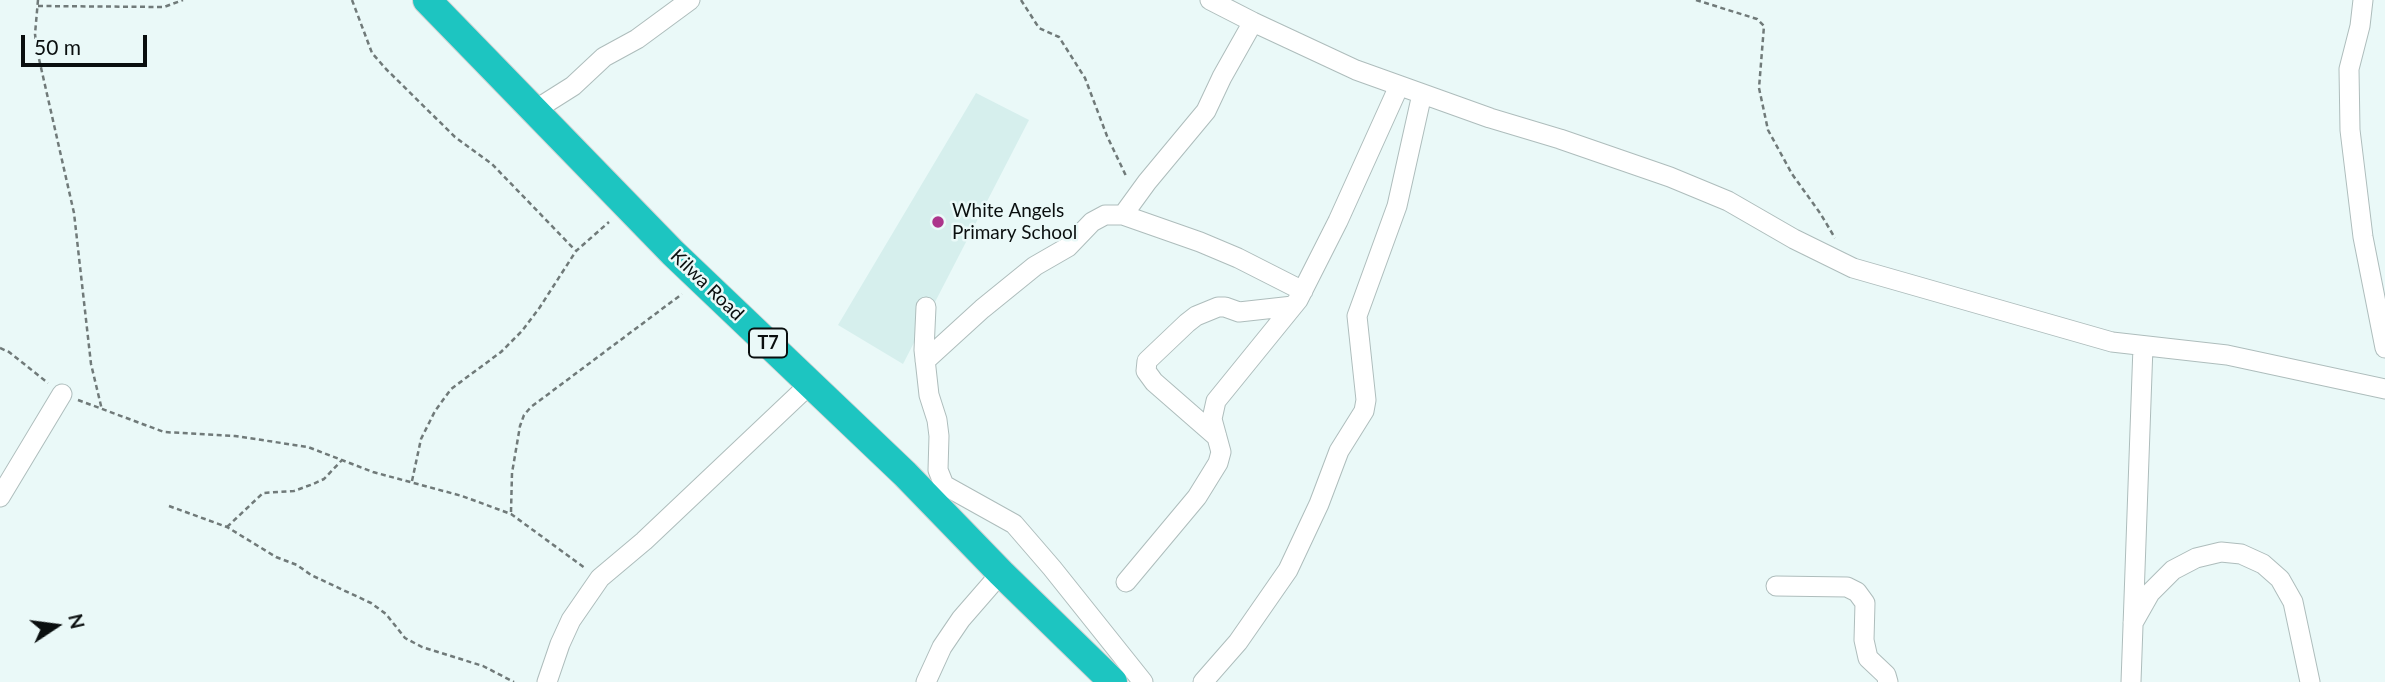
<!DOCTYPE html>
<html>
<head>
<meta charset="utf-8">
<style>
  body { margin:0 }
  #map { position:relative; width:2385px; height:682px; overflow:hidden; background:#eaf9f8; font-family:Lato,sans-serif }
  canvas { display:block }
  .north { position:absolute; left:21px; top:591px; width:70px; height:70px; -webkit-text-stroke:5px #eaf9f8; paint-order:stroke; rotate:77deg; font-size:19px; font-weight:700; line-height:28px; text-align:center; color:#0a0f0f }
  .north::after { content:''; display:block; margin:auto; width:24px; height:32px; background:#0a0f0f; clip-path:polygon(50% 0,100% 100%,50% 72%,0 100%) }
  .scale { position:absolute; left:21px; top:35px; width:126px; height:32px; box-sizing:border-box; border:4px solid #0a0f0f; border-top:0; padding-left:9px; font-size:21px; line-height:24px; white-space:nowrap; color:#0a0f0f; -webkit-text-stroke:5px #eaf9f8; paint-order:stroke }
</style>
</head>
<body>
<div id="map">
<canvas width="2385" height="682"></canvas>
<div class="north">N</div>
<div class="scale">50 m</div>
</div>
<script>
const ctx = document.querySelector('canvas').getContext('2d');
ctx.lineJoin = 'round';
function fillPath(path, color) { ctx.fillStyle = color; ctx.fill(path, 'evenodd'); }
const poly = rows => new Path2D(rows.map(r => 'M' + r).join(''));
function stroke(path, color, width, dash) { ctx.strokeStyle = color; ctx.lineWidth = width; ctx.lineCap = dash ? 'butt' : 'round'; ctx.setLineDash(dash || []); ctx.stroke(path); }
function drawText(font, color, halo, rows, align = 'center') {
  ctx.font = font + ' Lato,sans-serif'; ctx.lineWidth = 5; ctx.setLineDash([]); ctx.textBaseline = 'middle'; ctx.strokeStyle = halo; ctx.fillStyle = color; for (const [text, x, y, turn = 0] of rows) {
    ctx.save(); ctx.translate(x, y); ctx.rotate((+turn || 0) * Math.PI / 180); ctx.textAlign = isNaN(turn) ? turn : align; if (halo) ctx.strokeText(text, 0, 0); ctx.fillText(text, 0, 0); ctx.restore();
  }
}
fillPath(poly([
  [976,93,1029,120,903,364,838,325]
]), '#d6efed');
const minor = poly([
  [1210,0,1253,22,1356,70,1490,118,1560,139,1670,177,1728,201,1794,239,1853,268,2112,342,2227,355,2385,389],
  [2363,0,2360,26,2349,69,2350,130,2363,237,2385,348],
  [535,110,573,86,604,57,637,39,690,0],
  [1123,215,1147,182,1206,111,1222,77,1253,22],
  [926,307,924,350,929,395,937,420,939,436,938,470,944,485,1014,524,1052,568,1143,682],
  [925,361,982,309,1035,266,1068,247,1092,222,1105,215,1123,215,1200,242,1238,258,1303,291],
  [1217,437,1154,382,1146,371,1147,361,1187,323,1196,316,1218,307,1225,307,1239,312,1293,306],
  [0,497,62,394],
  [1126,582,1197,497,1218,463,1221,452,1212,419,1216,401,1298,300,1338,221,1399,86],
  [1776,586,1847,587,1857,592,1865,603,1864,640,1868,658,1886,675,1888,682],
  [2133,623,2150,593,2173,570,2196,558,2221,552,2241,554,2263,564,2280,579,2293,602,2310,682],
  [547,682,560,644,571,620,600,578,644,541,811,383],
  [926,682,942,647,961,619,1001,573],
  [1203,682,1238,642,1288,570,1319,504,1339,451,1364,411,1366,400,1357,316,1397,206,1422,94],
  [2131,682,2143,346]
]);
const highway = poly([
  [427,0,673,253,905,474,1001,573,1113,682]
]);
stroke(minor, '#aebdbc', 21);
stroke(highway, '#d3d4d4', 30);
stroke(poly([
  [38,0,35,34,37,50,74,213,91,364,102,410],
  [352,0,372,53,386,69,455,137,492,164,575,250],
  [1021,0,1039,28,1059,37,1085,78,1107,136,1127,178],
  [1696,0,1757,19,1764,26,1759,88,1768,130,1792,174,1820,213,1835,238],
  [38,6,164,7,183,0],
  [0,348,9,352,48,383],
  [78,400,164,432,235,436,308,447,373,472,462,496,511,514,585,568],
  [412,481,421,439,435,411,451,389,501,352,522,331,540,307,576,251,609,222],
  [169,506,227,527,276,557,297,565,311,575,371,603,386,614,405,638,422,647,483,666,514,682],
  [511,512,512,473,520,426,524,415,531,407,682,294],
  [227,527,263,493,294,491,313,484,324,479,342,460]
]), '#707a79', 2.5, [5, 3.5]);
stroke(minor, '#fff', 19);
stroke(highway, '#1dc5c1', 28);
for (const [x, y, r, color] of [
  [938,222,7,"#ac358b"]
]) { const dot = new Path2D(); dot.arc(x, y, r, 0, 2 * Math.PI); ctx.fillStyle = color; ctx.fill(dot); stroke(dot, '#eaf9f8', 2.5); }
for (const [x, y, w] of [
  [768,343,38]
]) { const box = new Path2D(); box.roundRect(x - w / 2, y - 14.5, w, 29, 5); ctx.fillStyle = '#eaf9f8'; ctx.fill(box); stroke(box, '#0a0f0f', 2); }
drawText('bold 18px', '#0a0f0f', null, [
  ["T7",768,343]
]);
drawText('19px', '#0a0f0f', '#eaf9f8', [
  ["White Angels",952,211],
  ["Primary School",952,233]
], 'left');
drawText('19px', '#0a0f0f', '#eaf9f8', [
  ["Kilwa Road",707,285,44]
]);
</script>
</body>
</html>
